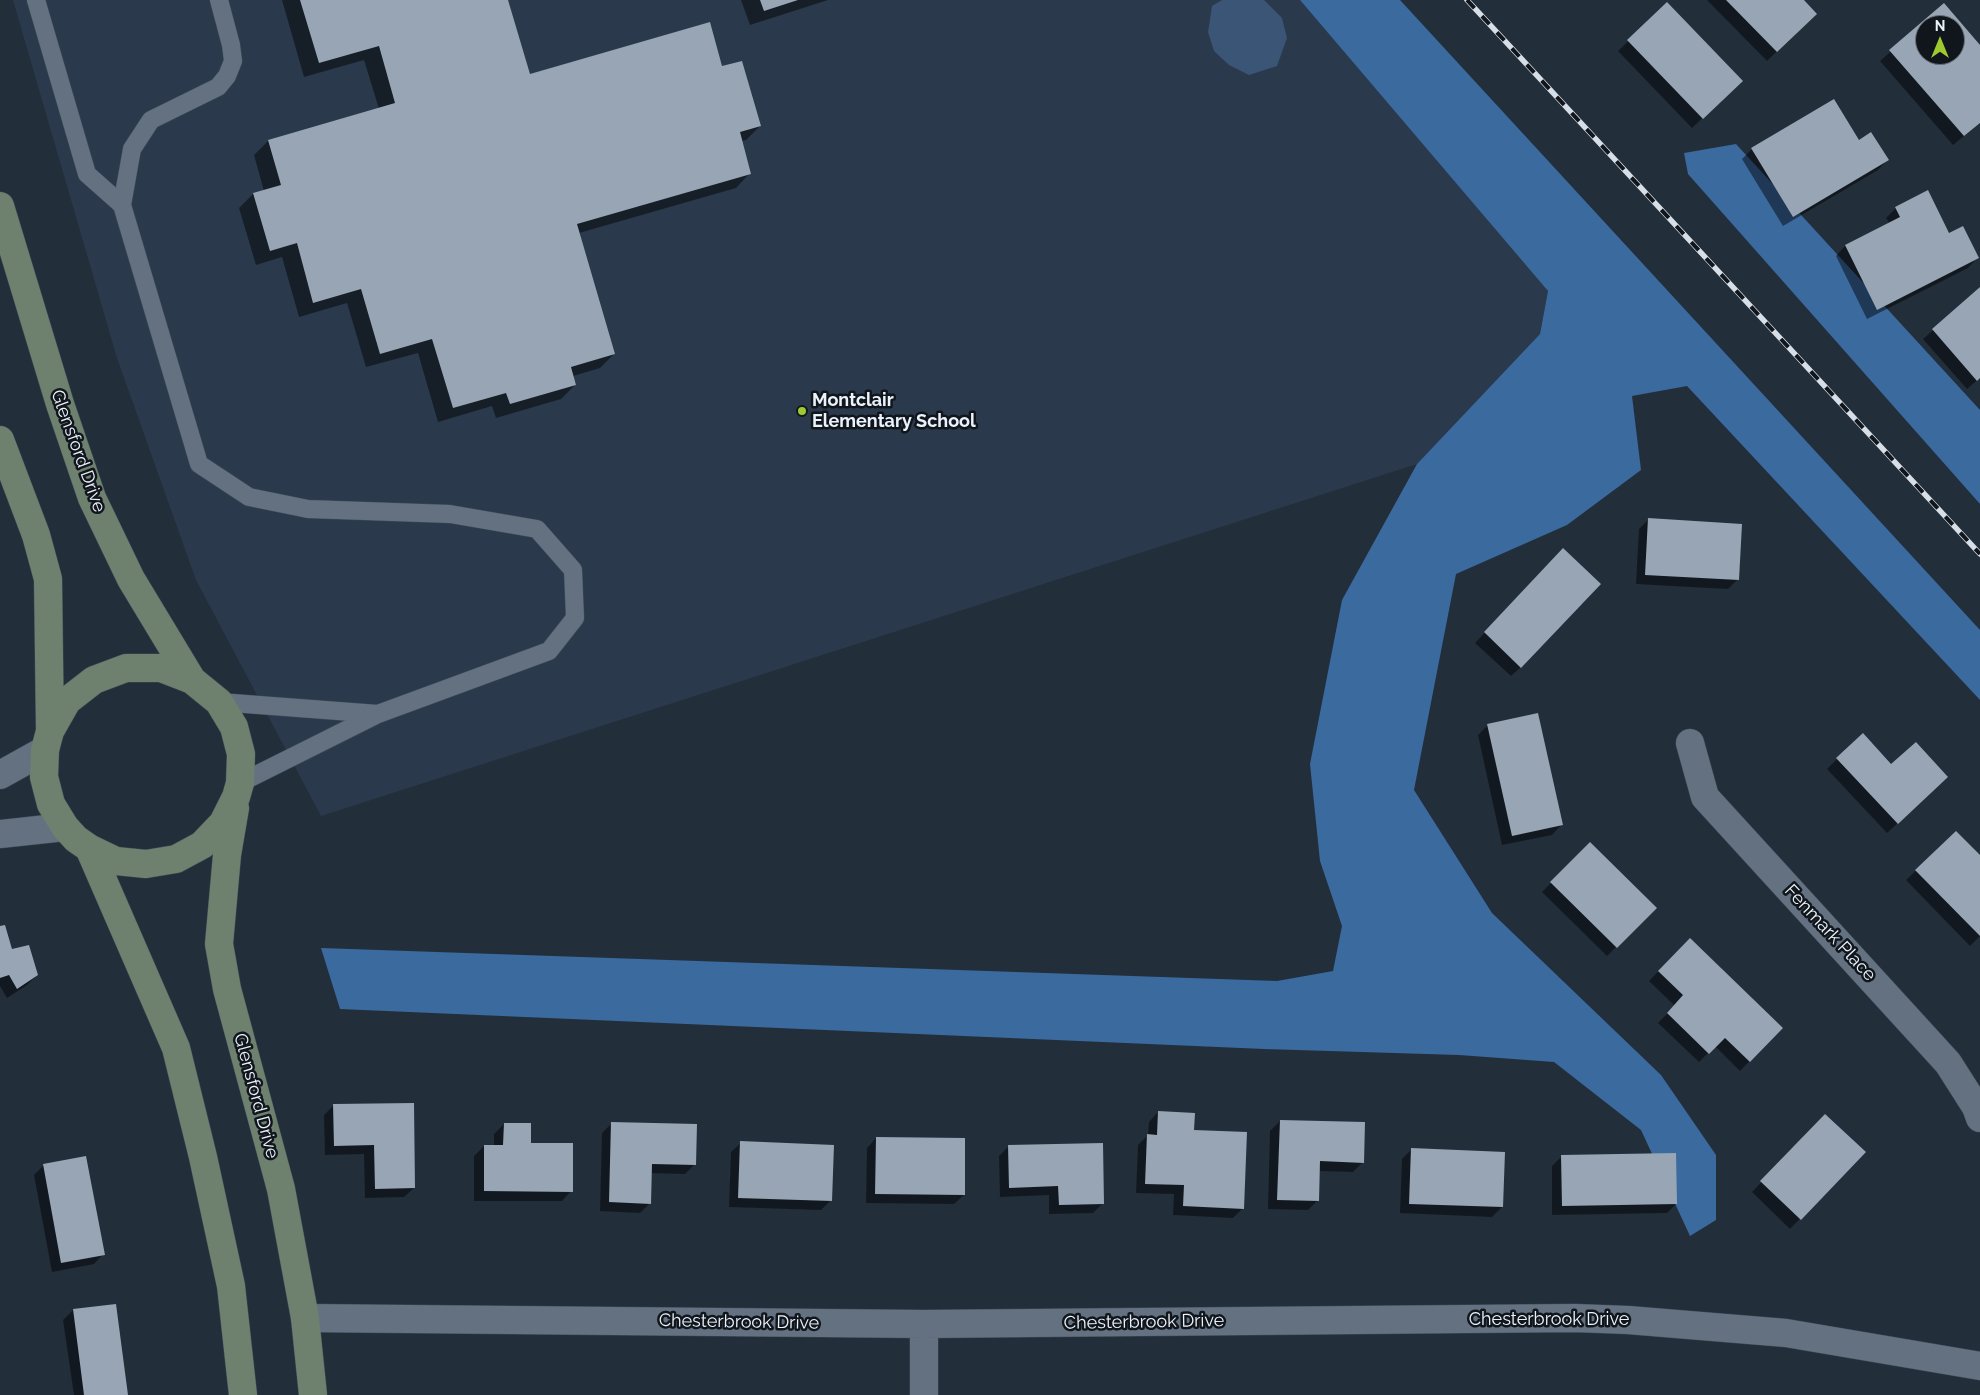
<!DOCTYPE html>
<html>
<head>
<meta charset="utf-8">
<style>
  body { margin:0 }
  #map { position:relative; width:1980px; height:1395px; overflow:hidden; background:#232e3b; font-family:Raleway,sans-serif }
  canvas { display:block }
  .north { position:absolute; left:1915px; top:15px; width:50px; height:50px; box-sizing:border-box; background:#11161c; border:1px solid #686e75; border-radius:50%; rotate:0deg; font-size:14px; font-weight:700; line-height:20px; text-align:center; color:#eaf2fb }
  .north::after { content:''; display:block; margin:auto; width:18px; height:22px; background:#9eca2f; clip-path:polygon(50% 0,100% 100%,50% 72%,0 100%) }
</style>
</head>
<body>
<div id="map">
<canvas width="1980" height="1395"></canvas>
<div class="north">N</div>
</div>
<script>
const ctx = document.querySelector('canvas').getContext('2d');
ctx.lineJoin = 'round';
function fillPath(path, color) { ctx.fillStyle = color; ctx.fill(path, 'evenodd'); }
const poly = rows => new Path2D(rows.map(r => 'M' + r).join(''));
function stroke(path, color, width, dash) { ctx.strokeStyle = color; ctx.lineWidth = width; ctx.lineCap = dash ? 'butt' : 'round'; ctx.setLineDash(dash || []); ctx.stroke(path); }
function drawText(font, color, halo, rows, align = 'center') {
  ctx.font = font + ' Raleway,sans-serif'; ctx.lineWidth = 5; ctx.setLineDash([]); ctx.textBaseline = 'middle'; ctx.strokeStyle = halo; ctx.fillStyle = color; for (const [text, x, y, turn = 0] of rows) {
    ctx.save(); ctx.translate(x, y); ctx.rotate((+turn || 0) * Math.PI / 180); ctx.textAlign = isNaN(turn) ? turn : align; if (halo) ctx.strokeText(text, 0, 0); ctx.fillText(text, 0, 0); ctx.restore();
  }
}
fillPath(poly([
  [13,0,1300,0,1548,291,1540,334,1417,464,321,816,196,580,117,358]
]), '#2a3a4c');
fillPath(poly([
  [1222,0,1264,0,1282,18,1287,38,1277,66,1249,75,1229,65,1214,51,1208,32,1212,6]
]), '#3a5575');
fillPath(poly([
  [1300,0,1400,0,1980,630,1980,700,1687,386,1632,396,1641,470,1567,525,1456,574,1414,790,1492,913,1661,1075,1716,1155,1716,1220,1690,1236,1641,1130,1554,1062,1459,1055,1264,1049,340,1009,321,948,1277,981,1333,971,1342,926,1320,861,1310,764,1342,600,1417,464,1540,334,1548,291],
  [1736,144,1980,410,1980,504,1688,174,1684,153]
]), '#3b6a9f');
fillPath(poly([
  [282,0,506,0,529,75,722,67,760,126,746,140,741,141,750,173,736,188,579,233,614,354,600,368,573,376,575,385,561,399,496,418,492,406,438,422,418,353,366,367,347,303,299,317,282,257,256,265,239,208,253,194,264,191,254,155,268,141,379,109,364,60,304,77],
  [741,0,828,0,750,25],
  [1707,0,1802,0,1815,14,1767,61],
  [1667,4,1741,81,1692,128,1618,51],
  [1944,5,1980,47,1980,123,1953,145,1880,61],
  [1925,25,1955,25,1955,55,1925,55],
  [1858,141,1887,160,1878,170,1783,226,1742,159,1752,149],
  [1896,208,1977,258,1968,268,1867,319,1836,256,1845,246,1890,224,1886,218],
  [1980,289,1980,378,1967,389,1923,339],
  [1648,520,1738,579,1728,589,1636,584,1639,529],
  [1553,560,1521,667,1511,676,1475,643],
  [1488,725,1561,825,1552,835,1502,845,1478,735],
  [1837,759,1891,766,1937,787,1887,833,1827,769],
  [1956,832,1980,857,1980,936,1970,946,1906,880],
  [1590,844,1655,908,1607,956,1542,892],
  [0,928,12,951,37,975,27,985,7,998,0,986],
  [1690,939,1781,1028,1740,1071,1715,1046,1699,1062,1658,1023,1675,1006,1649,981],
  [413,1104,414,1188,404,1197,365,1198,364,1154,325,1155,324,1115,334,1105],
  [1158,1112,1193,1131,1243,1208,1233,1218,1173,1215,1174,1194,1136,1193,1138,1145,1148,1135,1149,1122],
  [1825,1116,1864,1152,1790,1229,1752,1192],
  [1280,1121,1363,1162,1353,1172,1319,1171,1318,1200,1308,1210,1268,1209,1270,1131],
  [612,1123,694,1165,685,1174,650,1173,650,1203,640,1213,600,1211,602,1133],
  [504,1124,529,1144,571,1191,562,1201,474,1201,474,1156,484,1146,494,1146,494,1134],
  [876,1138,964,1195,954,1204,866,1203,867,1148],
  [741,1143,831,1200,821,1210,729,1207,731,1152],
  [1009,1146,1103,1203,1093,1213,1049,1214,1049,1195,1000,1197,999,1156],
  [1412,1149,1502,1207,1492,1217,1400,1213,1402,1159],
  [1562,1156,1676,1204,1667,1213,1552,1215,1552,1166],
  [44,1165,103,1254,94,1264,52,1272,34,1175],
  [115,1305,127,1395,74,1395,63,1320,73,1310]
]), '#0007');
fillPath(poly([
  [300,0,508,0,530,74,710,22,722,66,742,61,761,126,740,132,751,174,577,224,615,354,571,367,576,385,510,404,506,393,453,408,432,339,380,354,361,289,313,303,297,243,270,251,253,193,281,185,268,140,395,103,379,46,319,63],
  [760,0,798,0,764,11],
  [1726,0,1804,0,1817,14,1777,52],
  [1667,2,1743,81,1703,119,1627,40],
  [1944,3,1980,45,1980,123,1964,136,1889,50],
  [1925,25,1955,25,1955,55,1925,55],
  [1834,99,1859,140,1871,132,1889,160,1793,217,1751,148],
  [1928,190,1949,233,1963,226,1979,258,1877,310,1845,245,1900,217,1895,207],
  [1980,287,1980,378,1977,381,1932,329],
  [1648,518,1742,524,1739,580,1645,575],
  [1563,548,1601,584,1521,668,1484,632],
  [1538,713,1563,825,1512,836,1487,724],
  [1863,733,1891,764,1916,742,1948,777,1898,824,1836,758],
  [1956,831,1980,855,1980,936,1915,870],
  [1590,842,1657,908,1617,948,1550,882],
  [5,925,12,949,29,945,38,975,17,989,9,975,0,978,0,926],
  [1690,938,1783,1028,1750,1062,1725,1038,1709,1054,1667,1013,1683,995,1658,971],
  [414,1103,415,1188,375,1189,374,1145,334,1146,333,1104],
  [1158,1111,1195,1113,1194,1130,1247,1132,1244,1209,1183,1206,1184,1185,1145,1184,1147,1134,1157,1135],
  [1825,1114,1866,1152,1801,1220,1760,1181],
  [1280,1120,1365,1122,1364,1163,1320,1161,1319,1201,1277,1200],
  [611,1122,697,1124,696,1165,652,1164,651,1204,609,1202],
  [504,1123,531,1123,531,1143,573,1143,573,1192,484,1191,484,1145,503,1145],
  [876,1137,965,1138,965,1195,875,1194],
  [740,1141,834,1145,832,1201,738,1198],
  [1103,1143,1104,1204,1059,1205,1058,1186,1009,1188,1008,1145],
  [1411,1148,1505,1152,1503,1207,1409,1204],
  [1676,1153,1677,1204,1562,1206,1561,1155],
  [86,1156,105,1255,61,1263,43,1164],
  [116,1304,128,1395,84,1395,73,1309]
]), '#97a5b5');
const service = poly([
  [36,0,87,174,122,205],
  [219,0,231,45,233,61,227,76,218,87,151,120,132,149,122,205,199,464,249,497,308,509,450,514,537,529,573,570,575,618,549,651,378,714,240,783],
  [219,702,378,714]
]);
const minor = poly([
  [1690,743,1705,797,1948,1063,1976,1107,1980,1118],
  [0,775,45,750],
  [0,834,65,827],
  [305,1318,924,1324,1575,1318,1628,1320,1786,1333,1980,1366],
  [924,1324,924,1395]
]);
const secondary = poly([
  [0,206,60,404,92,498,131,579,192,680,219,702,234,727,241,754,240,783,236,797,223,823,202,845,176,859,146,864,116,861,89,848,76,839,65,827,51,804,44,777,45,750,50,731,67,701,94,680,126,668,161,668,192,680],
  [0,440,36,535,48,579,50,731],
  [235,808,227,855,219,944,227,989,281,1189,305,1318,313,1395],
  [89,848,176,1048,203,1157,231,1286,243,1395]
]);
stroke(service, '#414b56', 19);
stroke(minor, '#414b56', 29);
stroke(secondary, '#414b56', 29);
stroke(service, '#647181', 18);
stroke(minor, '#647181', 28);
stroke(secondary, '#6e806e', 28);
const rail = poly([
  [1467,0,1980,554]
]);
stroke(rail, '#d6dee7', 5.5);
stroke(rail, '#11161c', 4, [11]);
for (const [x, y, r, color] of [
  [802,411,5,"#9eca2f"]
]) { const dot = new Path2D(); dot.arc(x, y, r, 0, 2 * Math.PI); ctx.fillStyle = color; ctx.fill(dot); stroke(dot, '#11161c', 2); }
drawText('bold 18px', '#eaf2fb', '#11161c', [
  ["Montclair",812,401],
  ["Elementary School",812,422]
], 'left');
drawText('18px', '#eaf2fb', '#11161c', [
  ["Glensford Drive",78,451,70],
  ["Fenmark Place",1830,933,47],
  ["Glensford Drive",256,1096,75],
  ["Chesterbrook Drive",1549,1320],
  ["Chesterbrook Drive",739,1322,1],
  ["Chesterbrook Drive",1144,1322,-1]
]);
</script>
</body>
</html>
